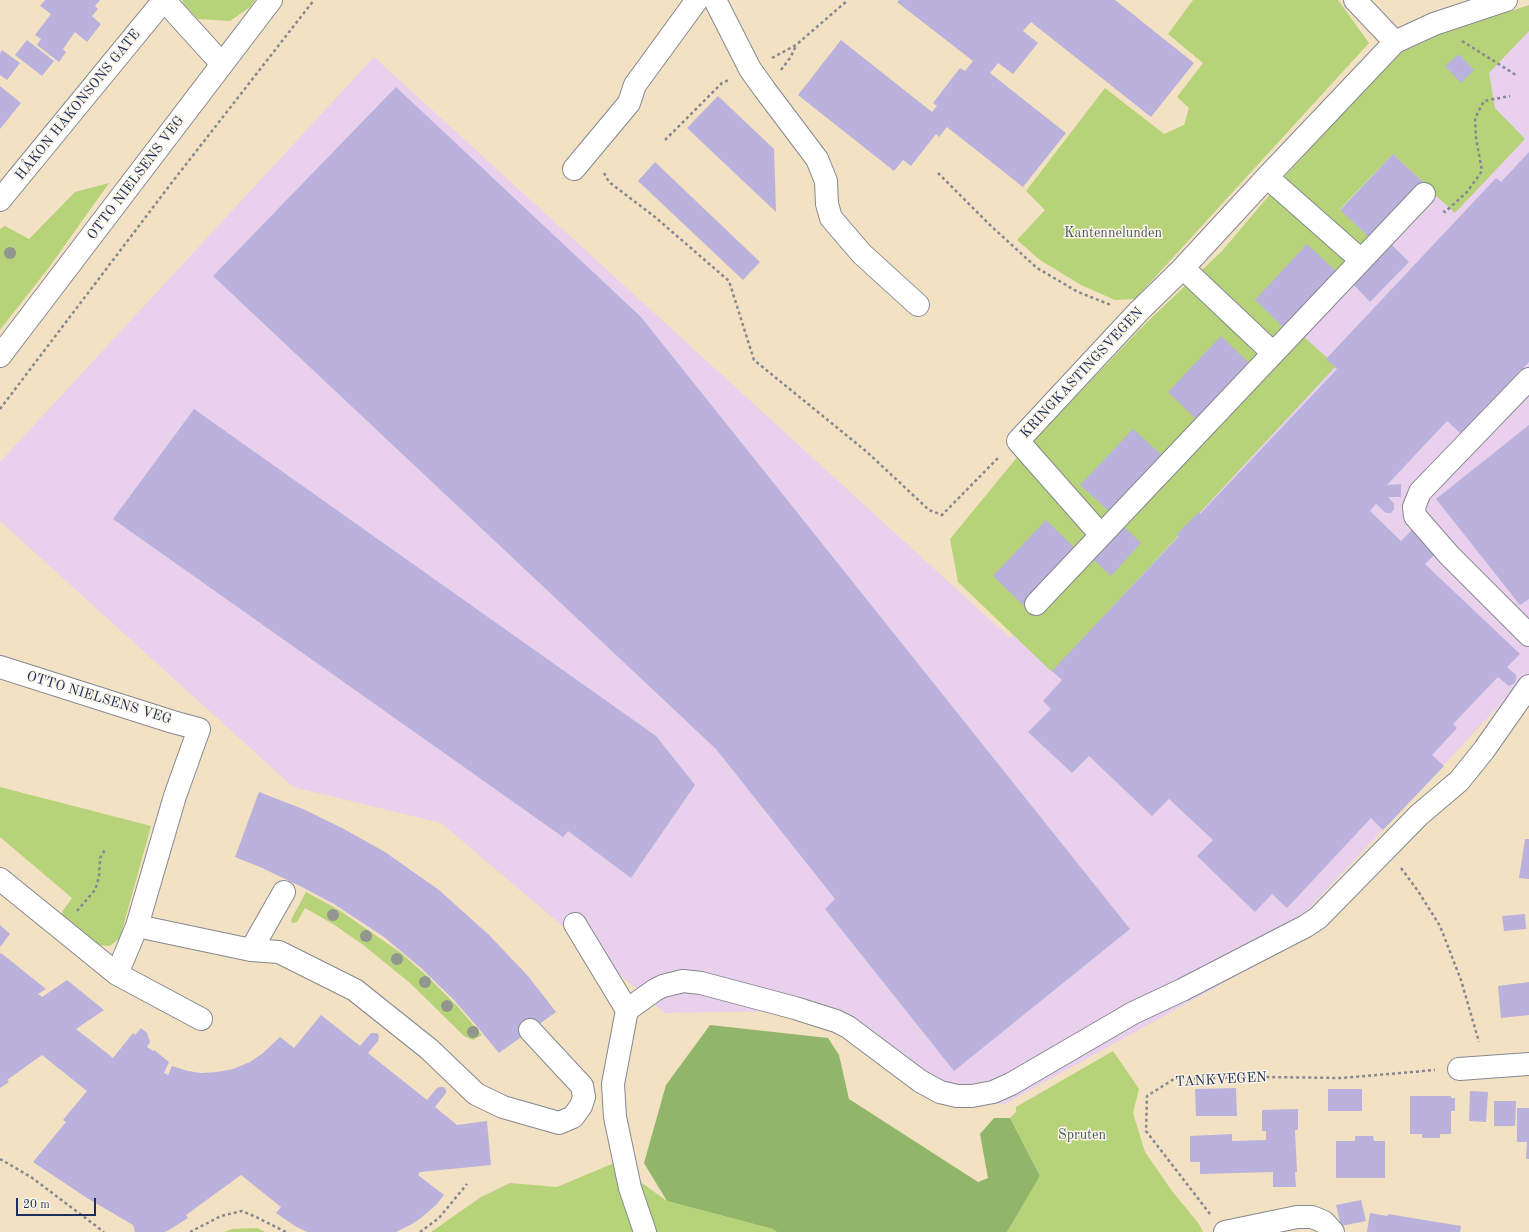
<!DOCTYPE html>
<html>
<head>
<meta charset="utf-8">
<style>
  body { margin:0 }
  #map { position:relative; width:1529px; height:1232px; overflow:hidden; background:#f2e1c3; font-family:"Old Standard TT",serif }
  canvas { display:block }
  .scale { position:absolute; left:16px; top:1198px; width:80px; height:18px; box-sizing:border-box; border:2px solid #1b2f5e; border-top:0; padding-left:5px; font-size:12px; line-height:14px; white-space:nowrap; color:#1b2f5e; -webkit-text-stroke:3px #fcf5e5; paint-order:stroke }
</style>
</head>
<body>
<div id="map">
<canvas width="1529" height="1232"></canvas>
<div class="scale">20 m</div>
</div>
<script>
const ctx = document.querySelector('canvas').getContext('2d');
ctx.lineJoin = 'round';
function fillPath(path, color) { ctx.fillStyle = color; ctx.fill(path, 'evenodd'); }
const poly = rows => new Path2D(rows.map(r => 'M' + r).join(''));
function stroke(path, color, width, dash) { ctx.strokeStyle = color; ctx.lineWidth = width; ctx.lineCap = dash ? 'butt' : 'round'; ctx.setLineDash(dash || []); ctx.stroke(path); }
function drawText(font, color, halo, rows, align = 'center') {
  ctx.font = font + ' "Old Standard TT",serif'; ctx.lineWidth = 3; ctx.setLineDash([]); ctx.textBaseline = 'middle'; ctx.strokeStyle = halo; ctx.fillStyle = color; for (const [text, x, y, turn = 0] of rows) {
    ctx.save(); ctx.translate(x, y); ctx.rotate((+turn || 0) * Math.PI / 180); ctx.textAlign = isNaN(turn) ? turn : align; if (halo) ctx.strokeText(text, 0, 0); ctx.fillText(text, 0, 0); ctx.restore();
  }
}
fillPath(poly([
  [1529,25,1529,674,1256,965,1005,1104,930,1099,835,1010,665,1013,441,823,293,787,0,521,0,462,374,57,1010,638,1443,171,1424,58]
]), '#e9d1ed');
fillPath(poly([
  [183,0,255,0,250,7,230,21,198,19,183,3],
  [1193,0,1338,0,1369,43,1135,299,1115,300,1081,285,1040,260,1017,240,1045,210,1026,191,1105,88,1164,134,1184,125,1189,108,1177,97,1203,63,1168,34],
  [1529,5,1529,31,1489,73,1495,108,1525,139,1455,213,1422,183,1291,325,1336,366,1052,672,958,582,950,539,1014,461,1147,322,1222,251,1288,173,1398,54,1439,35],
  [1393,154,1423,182,1371,238,1340,209],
  [109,183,50,266,0,330,0,229,5,226,29,239,75,192],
  [0,787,151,826,120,938,110,946,97,945,60,915,72,898,0,837],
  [306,892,339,910,401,953,428,977,457,1006,482,1035,473,1040,464,1036,410,983,362,944,333,924,305,908,297,922,292,923,291,920],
  [1113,1051,1139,1089,1133,1113,1145,1152,1172,1191,1199,1224,1203,1232,1007,1232,1040,1176,1010,1118,1016,1112,1016,1107],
  [614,1163,667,1201,773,1229,777,1232,431,1232,481,1197,510,1183,557,1187],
  [257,1228,265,1232,224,1232,232,1229]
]), '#b7d379');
fillPath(poly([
  [710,1025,828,1038,839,1055,849,1099,978,1182,988,1178,980,1134,994,1118,1010,1118,1040,1176,1007,1232,777,1232,773,1229,667,1201,644,1163,666,1085]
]), '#91b569');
fillPath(poly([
  [45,0,100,0,95,6,98,9,92,16,101,24,87,42,75,32,63,49,66,52,59,62,37,45,41,39,35,35,51,14,40,6],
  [899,0,1115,0,1194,63,1151,117,1031,22,1023,31,1038,43,1013,74,998,63,990,73,1066,133,1023,187,947,127,939,137,936,134,911,166,903,160,894,171,798,95,841,40,932,112,937,106,933,103,960,68,965,71,973,61,897,2],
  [27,40,54,61,42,76,15,55],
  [2,50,20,63,7,80,0,75,0,53],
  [1459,54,1474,70,1461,83,1445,66],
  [0,86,21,103,0,129],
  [396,87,641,317,1130,929,954,1071,825,909,835,899,716,749,213,276],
  [718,96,774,149,776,212,687,128],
  [1529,152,1529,362,1461,434,1447,421,1387,485,1401,484,1401,497,1388,497,1394,504,1394,509,1391,513,1386,513,1376,504,1370,511,1401,541,1417,525,1441,548,1425,564,1520,654,1507,667,1516,675,1516,679,1515,683,1509,686,1498,677,1453,724,1457,728,1432,755,1444,766,1383,830,1371,818,1287,908,1272,894,1255,912,1197,856,1213,840,1169,799,1152,816,1089,756,1072,773,1028,732,1051,709,1043,701,1062,680,1052,671,1179,536,1177,534,1199,512,1200,514,1337,369,1326,359,1496,178,1501,182],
  [1393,154,1423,182,1370,238,1340,210],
  [655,162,760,262,743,280,638,181],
  [1307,244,1338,273,1285,329,1255,300],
  [1391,244,1409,262,1370,302,1353,284],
  [1221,336,1251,365,1198,421,1168,392],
  [194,409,656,736,695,785,631,878,568,831,563,837,113,519],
  [1529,425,1529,599,1520,605,1436,499],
  [1133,429,1164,457,1111,513,1080,485],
  [1046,520,1076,549,1023,605,993,576],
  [1123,526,1141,543,1111,576,1093,559],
  [259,792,303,809,342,828,385,852,439,890,489,935,528,976,556,1012,499,1053,475,1024,453,999,421,968,384,937,334,904,300,886,260,867,235,857],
  [1525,839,1529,839,1529,879,1519,878],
  [1525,914,1526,929,1504,931,1502,916],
  [0,925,10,934,0,947],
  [1,953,46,989,38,994,42,997,67,980,104,1010,76,1029,113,1058,133,1033,135,1035,141,1028,147,1033,150,1042,147,1047,153,1051,154,1050,169,1062,164,1073,168,1075,172,1066,188,1071,201,1073,217,1072,233,1069,250,1062,263,1053,280,1037,294,1048,321,1015,360,1046,371,1033,377,1033,379,1036,378,1041,368,1053,427,1100,437,1088,440,1087,444,1087,446,1090,446,1093,435,1107,457,1125,487,1121,491,1165,420,1172,418,1175,444,1195,437,1204,421,1218,412,1224,396,1232,307,1232,295,1226,276,1213,281,1207,241,1175,186,1215,188,1218,169,1230,165,1232,135,1232,133,1225,87,1198,33,1162,66,1122,63,1120,87,1091,42,1055,7,1080,9,1082,0,1088,0,954],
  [1529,982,1529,1015,1501,1018,1498,986],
  [1236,1088,1237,1116,1196,1116,1195,1089],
  [1328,1089,1362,1089,1362,1111,1328,1111],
  [1470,1091,1488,1092,1486,1122,1469,1121],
  [1410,1096,1451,1096,1451,1098,1455,1098,1455,1111,1451,1111,1451,1134,1440,1134,1440,1138,1422,1138,1422,1134,1410,1134],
  [1494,1101,1516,1101,1515,1126,1494,1126],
  [1517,1108,1529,1108,1529,1159,1526,1159,1527,1142,1517,1142],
  [1298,1109,1298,1130,1295,1130,1297,1172,1295,1172,1296,1187,1273,1187,1273,1172,1200,1174,1200,1162,1190,1162,1190,1136,1232,1134,1232,1141,1266,1140,1266,1131,1262,1131,1262,1110],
  [1355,1136,1373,1136,1374,1141,1385,1141,1385,1178,1336,1178,1336,1141,1355,1141],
  [1361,1200,1366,1221,1341,1226,1336,1205],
  [1370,1213,1388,1216,1388,1214,1461,1226,1460,1232,1367,1232]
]), '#bab1dc');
const minor = poly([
  [715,0,750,69,765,90,817,159,826,181,827,204,831,218,862,254,918,305],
  [1355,0,1395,42],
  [574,169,629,103,635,85,697,0],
  [1267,177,1361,260],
  [0,200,164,0,222,64],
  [1183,268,1273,353],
  [0,356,271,0],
  [1529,379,1420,492,1414,507,1415,516,1449,555,1529,635],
  [1101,535,1018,441,1139,311,1183,268,1267,177,1395,42,1434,24,1506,0],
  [1036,604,1424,194],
  [0,667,173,722,199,729,175,796,137,926,117,974,201,1019],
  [0,879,117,974],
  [575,924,627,1010,613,1084,615,1117,630,1188,645,1232],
  [137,926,251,950,279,952,355,990,429,1049,476,1094,503,1107,559,1123,573,1117,581,1106,584,1097,582,1086,530,1030],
  [251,950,284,892],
  [627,1010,655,990,663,986,683,981,701,983,795,1008,836,1021,848,1027,920,1081,940,1092,957,1096,972,1096,993,1092,1011,1084,1133,1013,1182,990,1306,926,1318,918,1419,815,1459,781,1484,750,1529,686],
  [1459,1069,1529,1064],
  [1225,1232,1297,1217,1312,1217,1324,1222,1333,1232]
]);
stroke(minor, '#868890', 24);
stroke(poly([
  [1462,41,1516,75],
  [772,58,796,45,848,0],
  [781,70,790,58,796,46],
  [665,140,722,83,729,80],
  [604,173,609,182,655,217,729,281,754,360,867,452,929,510,942,515,999,457],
  [938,173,991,226,1037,268,1078,292,1111,305],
  [1443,211,1445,212,1467,192,1482,171,1476,138,1475,118,1484,101,1510,96],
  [0,409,173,181,314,0],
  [1401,868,1418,891,1440,926,1461,980,1479,1042],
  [77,911,95,890,99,877,100,858,106,848],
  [0,1159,31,1177,104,1232],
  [1210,1214,1146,1131,1147,1096,1174,1079,1263,1077,1342,1078,1435,1070],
  [190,1232,221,1216,242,1211,256,1217,286,1232],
  [420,1232,439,1218,467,1184]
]), '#868890', 2.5, [3, 3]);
stroke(minor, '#fff', 22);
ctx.fillStyle = '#91968f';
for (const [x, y] of [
  [10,253],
  [333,915],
  [366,936],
  [397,959],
  [425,982],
  [447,1006],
  [473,1032]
]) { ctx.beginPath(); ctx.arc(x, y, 6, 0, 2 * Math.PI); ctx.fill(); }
drawText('14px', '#1b2f5e', '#fcf5e5', [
  ["HÅKON HÅKONSONS GATE",78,105,-51],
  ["OTTO NIELSENS VEG",136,178,-53],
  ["KRINGKASTINGSVEGEN",1082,373,-47],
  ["OTTO NIELSENS VEG",99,698,17],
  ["TANKVEGEN",1221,1080,-3]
]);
drawText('14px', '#425865', '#fcf5e5', [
  ["Kantennelunden",1113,233],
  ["Spruten",1082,1135]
]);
</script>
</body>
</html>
